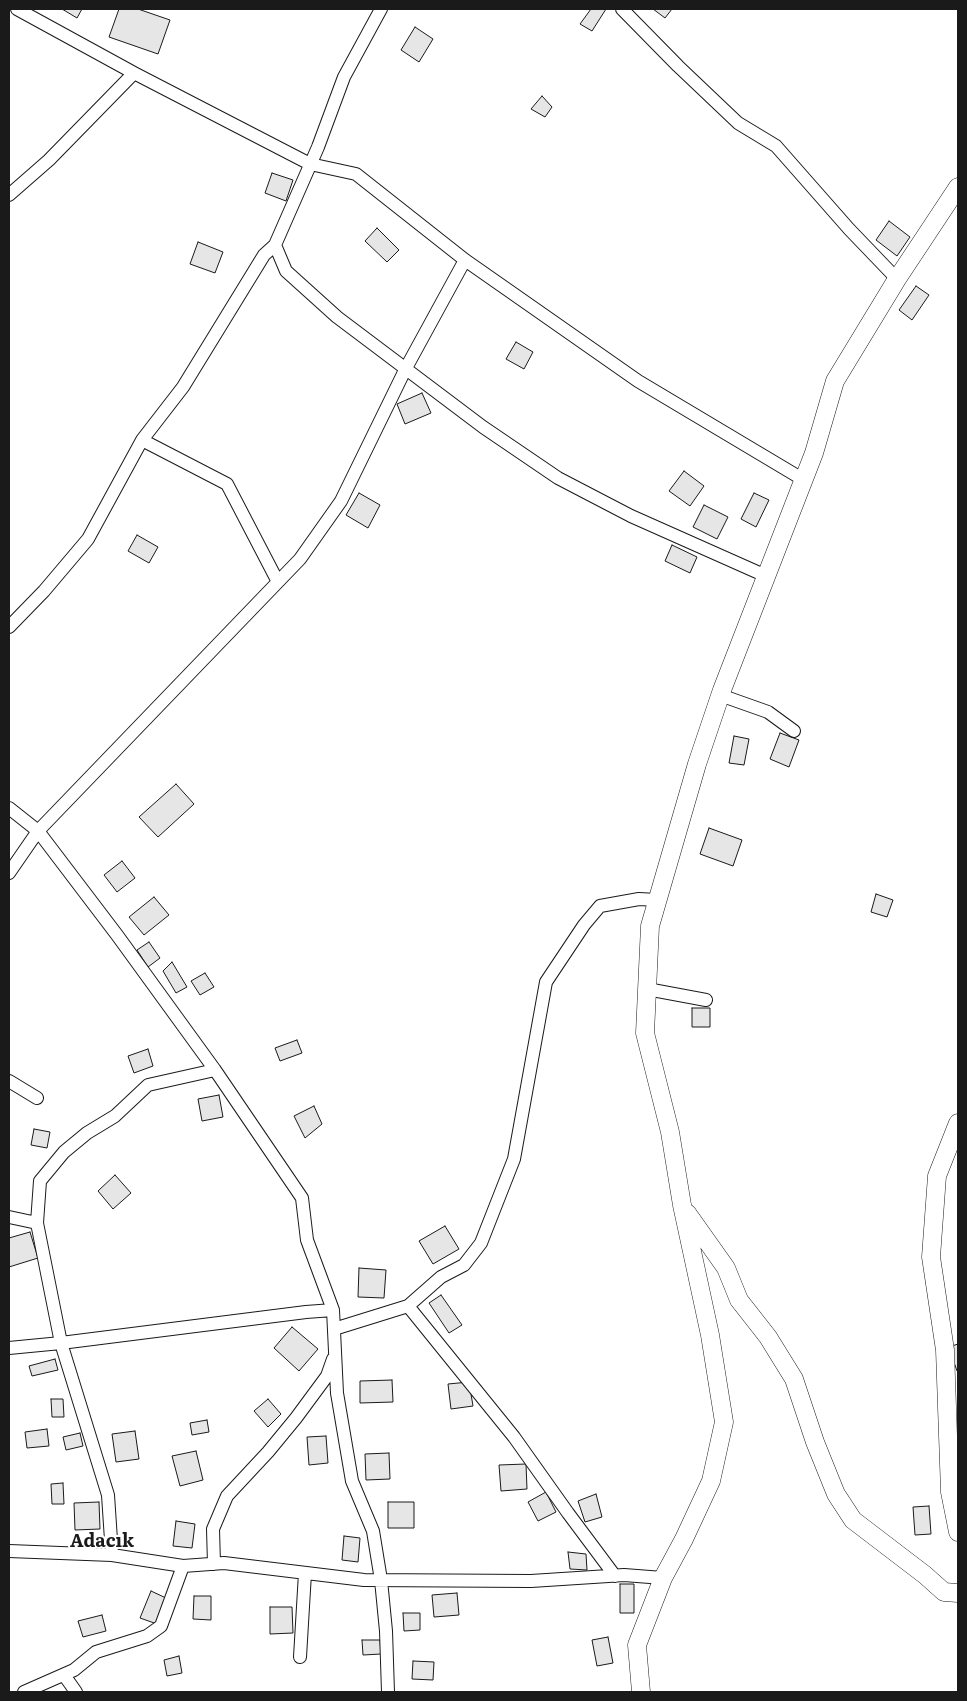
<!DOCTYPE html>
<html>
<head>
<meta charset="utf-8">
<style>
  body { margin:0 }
  #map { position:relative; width:967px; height:1701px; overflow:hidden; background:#fff; font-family:Literata,serif }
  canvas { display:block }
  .frame { position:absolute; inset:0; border:10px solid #1a1a1a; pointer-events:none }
</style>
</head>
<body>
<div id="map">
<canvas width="967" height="1701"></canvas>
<div class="frame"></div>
</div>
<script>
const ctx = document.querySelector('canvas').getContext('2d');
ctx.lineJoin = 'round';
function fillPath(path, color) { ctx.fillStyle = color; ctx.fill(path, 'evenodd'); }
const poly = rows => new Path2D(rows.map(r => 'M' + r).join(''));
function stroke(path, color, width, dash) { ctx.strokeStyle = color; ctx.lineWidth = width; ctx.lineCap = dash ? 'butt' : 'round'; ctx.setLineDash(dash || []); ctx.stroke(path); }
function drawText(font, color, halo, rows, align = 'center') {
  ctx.font = font + ' Literata,serif'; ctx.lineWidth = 4; ctx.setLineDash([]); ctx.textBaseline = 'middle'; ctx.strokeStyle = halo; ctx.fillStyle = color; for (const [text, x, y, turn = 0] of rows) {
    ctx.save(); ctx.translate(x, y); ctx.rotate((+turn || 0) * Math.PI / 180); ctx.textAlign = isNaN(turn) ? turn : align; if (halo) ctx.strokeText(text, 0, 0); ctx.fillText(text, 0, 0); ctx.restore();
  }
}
const building = poly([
  [62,9,82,9,77,18,62,9],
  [119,9,138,9,170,20,158,54,109,37,119,9],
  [591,9,606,9,592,31,580,24,591,9],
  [653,9,672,9,665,18,653,9],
  [415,27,433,39,419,62,401,50,415,27],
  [542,96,552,107,545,117,531,109,542,96],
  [272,173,293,180,286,201,265,193,272,173],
  [889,221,910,237,897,256,876,240,889,221],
  [377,228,399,250,387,262,365,241,377,228],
  [198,242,223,252,215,273,190,264,198,242],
  [916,286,929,295,912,320,899,310,916,286],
  [516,342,533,352,524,369,506,359,516,342],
  [422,393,431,413,405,424,397,404,422,393],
  [684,471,704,486,690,506,669,491,684,471],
  [359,493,380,505,368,528,346,515,359,493],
  [754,493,769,500,756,527,741,519,754,493],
  [704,505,728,517,717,539,693,527,704,505],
  [137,535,158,547,149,563,128,551,137,535],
  [672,545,697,557,690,573,665,561,672,545],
  [780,733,799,740,789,767,770,759,780,733],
  [734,736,749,739,744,765,729,763,734,736],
  [176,784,194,804,158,837,139,817,176,784],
  [709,828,742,840,733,866,700,854,709,828],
  [122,861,135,878,117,892,104,875,122,861],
  [876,894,893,900,887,917,871,912,876,894],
  [154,897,169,915,144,935,129,917,154,897],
  [149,942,160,958,148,967,137,950,149,942],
  [172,962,187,987,176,993,163,971,172,962],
  [205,973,214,987,200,995,191,981,205,973],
  [692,1008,710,1008,710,1027,692,1027,692,1008],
  [297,1040,302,1053,280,1061,275,1048,297,1040],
  [148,1049,153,1066,134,1073,128,1056,148,1049],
  [219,1095,223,1117,202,1121,198,1099,219,1095],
  [314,1106,322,1124,305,1138,294,1116,314,1106],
  [34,1129,50,1132,47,1148,31,1145,34,1129],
  [115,1175,131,1193,113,1209,98,1191,115,1175],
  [445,1226,459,1249,433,1264,419,1241,445,1226],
  [30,1232,38,1258,9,1267,9,1238,30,1232],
  [359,1268,386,1270,384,1298,358,1297,359,1268],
  [441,1295,462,1325,449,1333,429,1303,441,1295],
  [292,1327,318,1349,299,1371,274,1348,292,1327],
  [958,1344,958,1371,957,1371,949,1347,958,1344],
  [55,1359,58,1370,32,1376,29,1366,55,1359],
  [392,1380,393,1402,360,1403,360,1381,392,1380],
  [469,1382,473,1406,451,1409,448,1384,469,1382],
  [51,1399,63,1399,64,1417,52,1417,51,1399],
  [268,1399,281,1414,268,1427,254,1411,268,1399],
  [207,1420,209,1432,192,1435,190,1423,207,1420],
  [47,1429,49,1446,27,1448,25,1432,47,1429],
  [135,1431,139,1459,116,1462,112,1434,135,1431],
  [80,1433,83,1446,66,1450,63,1437,80,1433],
  [326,1436,328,1463,309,1465,307,1437,326,1436],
  [196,1451,203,1480,180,1486,172,1456,196,1451],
  [389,1453,390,1479,366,1480,365,1454,389,1453],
  [526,1464,527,1489,501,1491,499,1465,526,1464],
  [63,1483,64,1504,52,1504,51,1484,63,1483],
  [546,1492,556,1512,538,1521,528,1502,546,1492],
  [596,1494,602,1517,585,1522,578,1501,596,1494],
  [99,1502,100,1529,75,1530,74,1503,99,1502],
  [388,1502,414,1502,414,1528,388,1528,388,1502],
  [929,1506,931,1534,915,1535,913,1507,929,1506],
  [176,1521,195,1524,192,1548,173,1546,176,1521],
  [344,1536,360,1538,358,1562,342,1560,344,1536],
  [568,1552,586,1554,587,1570,570,1569,568,1552],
  [620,1584,634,1584,634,1613,620,1613,620,1584],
  [151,1591,166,1598,157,1624,140,1618,151,1591],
  [457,1593,459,1615,434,1617,432,1595,457,1593],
  [194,1596,211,1596,211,1620,193,1619,194,1596],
  [270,1607,292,1607,293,1633,270,1634,270,1607],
  [403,1613,420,1613,420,1630,404,1631,403,1613],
  [102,1615,106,1631,83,1637,78,1621,102,1615],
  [608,1637,613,1663,597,1666,592,1640,608,1637],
  [362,1640,380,1640,381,1654,363,1655,362,1640],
  [179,1656,182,1673,167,1676,164,1660,179,1656],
  [413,1661,434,1662,433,1680,412,1679,413,1661]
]);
fillPath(building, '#e6e6e6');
stroke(building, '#1a1a1a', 1);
const street = poly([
  [17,9,134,73,310,164,356,174,465,260,638,381,804,480],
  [381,9,344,77,318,147,275,245,286,271,337,317,483,427,558,478,631,516,766,576],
  [622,9,678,66,738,123,776,146,849,229,897,279],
  [9,195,49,160,134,73],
  [142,440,227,484,278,582],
  [9,627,44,591,88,539,142,440,183,387,264,255,275,245],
  [720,695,768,712,794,731],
  [9,808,38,831,117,935,215,1070,302,1198,307,1240,333,1310,337,1393,352,1481,373,1531,381,1580,386,1631,388,1692],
  [9,873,38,831,300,559,341,501,406,368,465,260],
  [647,989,706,1000],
  [9,1081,37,1098],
  [9,1217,37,1223,61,1343,108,1495,112,1555],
  [37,1223,40,1181,64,1152,87,1133,115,1116,148,1085,215,1070],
  [408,1306,441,1277,464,1265,481,1243,514,1159,546,982,584,925,600,906,639,899,657,900],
  [334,1329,408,1306,514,1437,568,1513,615,1576],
  [9,1348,61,1343,306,1312,333,1310],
  [9,1551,112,1555,183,1566,224,1563,364,1580,531,1581,624,1575,663,1578],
  [214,1564,213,1529,227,1496,268,1452,296,1418,327,1376,333,1359],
  [300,1657,305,1573],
  [64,1675,76,1692],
  [24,1692,74,1670,96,1652,147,1636,161,1626,183,1566]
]);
const secondary = poly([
  [958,1123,937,1176,931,1257,945,1350,950,1492,958,1532],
  [687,1213,726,1268,739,1300,768,1337,794,1379,815,1442,836,1494,853,1520,925,1575,944,1592,958,1593],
  [641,1692,637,1645,663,1578,684,1539,711,1481,724,1422,710,1335,682,1205,670,1132,645,1033,650,926,697,764,722,690,814,453,835,381,897,279,958,187]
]);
stroke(street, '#1a1a1a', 14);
stroke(secondary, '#1a1a1a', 19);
stroke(street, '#fff', 12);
stroke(secondary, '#fff', 18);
drawText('bold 18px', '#1a1a1a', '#fff', [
  ["Adacık",102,1542]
]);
</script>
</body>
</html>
